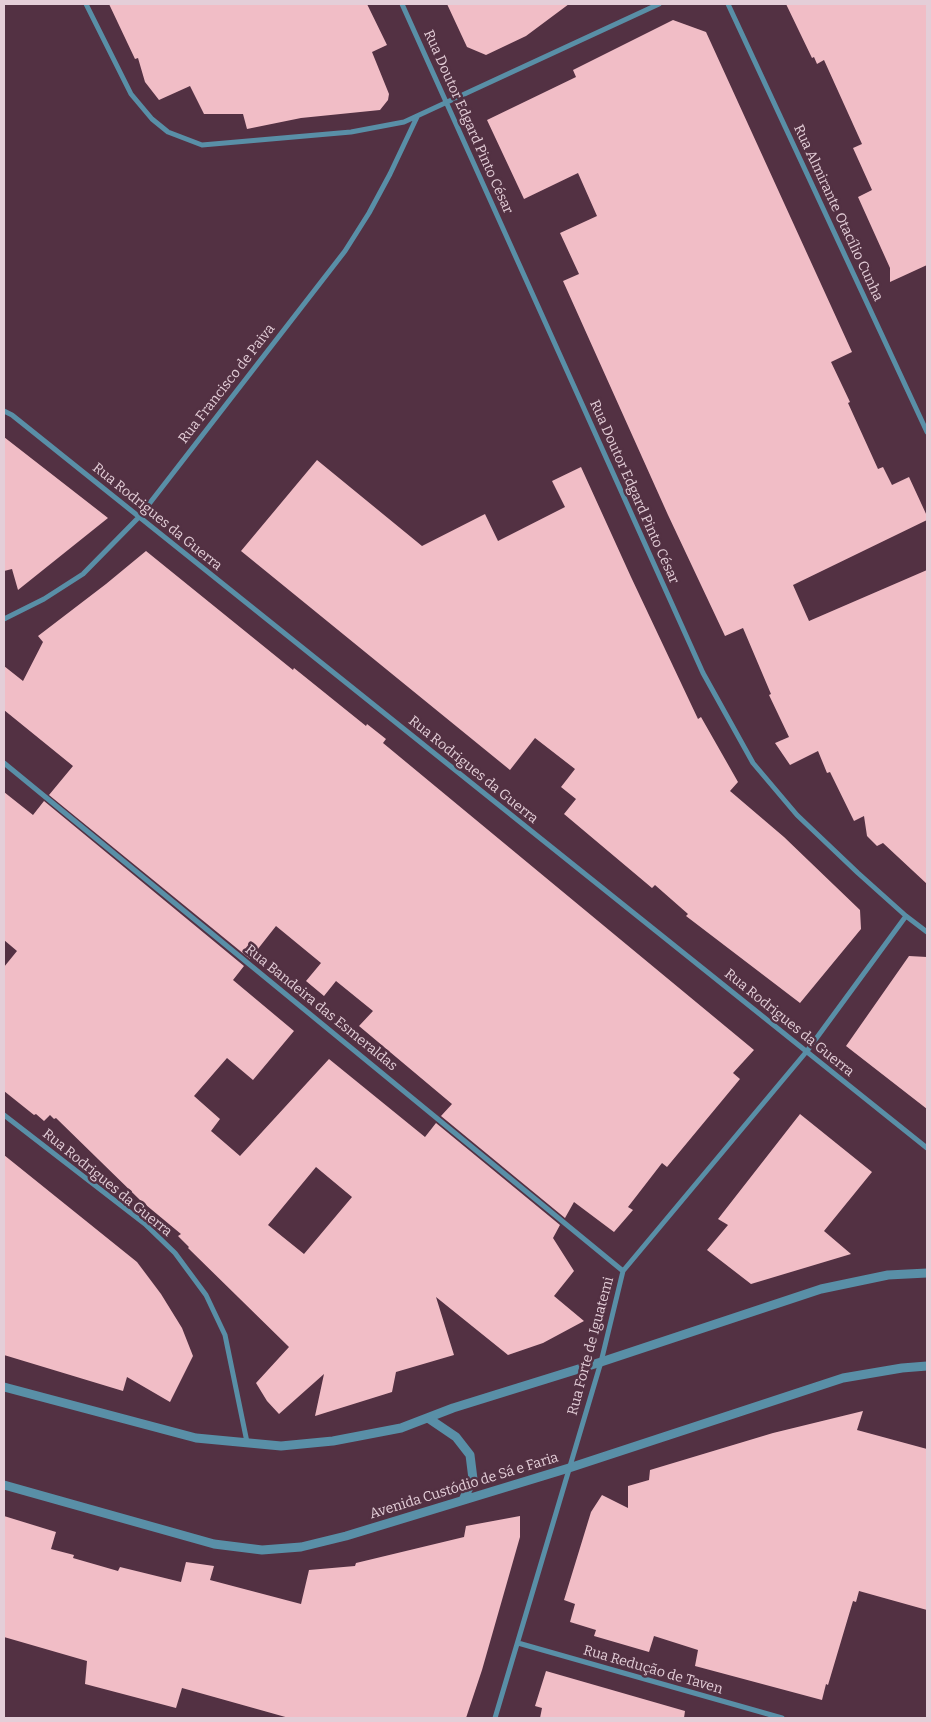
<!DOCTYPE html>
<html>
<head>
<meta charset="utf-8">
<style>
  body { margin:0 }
  #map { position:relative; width:931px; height:1722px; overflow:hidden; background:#533143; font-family:Bitter,serif }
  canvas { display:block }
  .frame { position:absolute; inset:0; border:5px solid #e4ced8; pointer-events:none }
</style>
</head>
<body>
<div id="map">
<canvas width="931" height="1722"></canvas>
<div class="frame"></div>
</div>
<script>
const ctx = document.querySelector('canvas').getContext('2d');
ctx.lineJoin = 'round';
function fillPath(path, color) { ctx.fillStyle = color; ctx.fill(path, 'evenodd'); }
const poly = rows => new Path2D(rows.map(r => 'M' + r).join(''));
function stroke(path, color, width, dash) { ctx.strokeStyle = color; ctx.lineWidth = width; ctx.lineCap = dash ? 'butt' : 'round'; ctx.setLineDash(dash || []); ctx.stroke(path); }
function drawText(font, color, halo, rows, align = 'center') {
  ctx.font = font + ' Bitter,serif'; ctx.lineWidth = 5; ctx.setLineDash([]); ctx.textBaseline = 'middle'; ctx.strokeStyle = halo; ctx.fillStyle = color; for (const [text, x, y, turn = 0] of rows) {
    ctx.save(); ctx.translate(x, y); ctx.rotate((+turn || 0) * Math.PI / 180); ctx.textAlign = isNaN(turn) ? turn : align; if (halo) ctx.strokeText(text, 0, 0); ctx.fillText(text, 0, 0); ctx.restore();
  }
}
fillPath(poly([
  [109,4,367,4,387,45,372,52,389,94,388,100,380,110,301,118,247,129,243,114,204,114,190,86,159,100,145,82,138,58,135,59],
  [447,4,569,4,526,36,486,55,467,47],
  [786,4,927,4,927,265,890,282,890,268,858,197,872,190,853,148,862,144,824,60,817,64,814,57,812,58],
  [673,20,706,32,852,352,831,362,850,402,848,403,878,469,883,467,892,485,909,477,927,516,927,520,793,585,809,621,927,570,927,884,883,843,877,846,867,836,864,816,854,821,830,772,827,773,818,751,790,765,775,743,789,737,769,695,771,694,743,628,725,636,668,515,563,281,579,274,560,233,597,216,578,173,524,199,487,120,576,77,573,70],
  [4,437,108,518,18,590,12,569,4,571],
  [317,460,422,546,485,514,498,541,565,507,552,481,581,467,631,577,698,719,701,717,738,782,730,791,784,837,860,910,861,929,800,1003,686,916,688,914,655,885,652,888,564,814,576,799,561,787,575,769,535,738,510,770,241,551],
  [146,551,293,670,294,668,366,726,367,724,386,739,383,743,754,1050,733,1073,740,1079,667,1167,662,1163,628,1207,633,1210,614,1232,574,1202,565,1218,441,1116,452,1104,359,1026,373,1011,336,981,324,996,306,981,321,963,276,926,250,959,49,795,73,766,4,710,4,666,23,681,43,642,38,636,106,584],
  [4,792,33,815,44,801,244,966,233,980,294,1031,253,1080,227,1058,194,1096,220,1119,211,1131,240,1156,329,1059,425,1137,436,1123,560,1225,553,1238,574,1271,554,1296,584,1321,543,1343,508,1355,436,1297,454,1355,396,1372,392,1392,315,1416,324,1374,279,1414,267,1401,256,1383,289,1347,188,1248,189,1247,178,1236,181,1234,140,1200,56,1118,54,1119,50,1115,44,1121,36,1114,34,1115,4,1091,4,967,17,951,4,940],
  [316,1167,352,1197,304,1254,268,1225],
  [909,956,927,957,927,1109,846,1046],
  [800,1114,872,1172,824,1231,851,1254,751,1284,707,1250,728,1225,718,1219],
  [4,1155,137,1262,161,1294,182,1328,193,1356,170,1402,127,1377,123,1391,4,1355],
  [863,1411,857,1430,927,1449,927,1610,859,1591,856,1602,853,1601,828,1685,826,1684,822,1700,695,1666,698,1650,654,1636,649,1652,594,1636,596,1630,570,1622,575,1604,564,1600,591,1512,602,1495,628,1508,628,1486,649,1480,650,1470,773,1433],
  [4,1516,56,1532,51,1549,74,1555,73,1558,118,1571,120,1567,181,1582,186,1562,214,1566,210,1580,301,1604,309,1570,355,1566,356,1563,464,1537,466,1526,520,1516,520,1537,482,1670,466,1718,289,1718,182,1688,176,1708,85,1684,87,1661,4,1637],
  [546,1671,685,1711,684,1718,540,1718,542,1708,535,1706]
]), '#f1bdc6');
stroke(poly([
  [86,4,131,94,152,119,168,132,202,145,351,132,404,122,659,4],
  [402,4,703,673,753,763,797,815,858,873,906,916,927,932],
  [728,4,927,432],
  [4,411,12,415,927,1148],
  [4,619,44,599,83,574,139,517,345,251,369,213,390,174,417,117],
  [4,763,623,1271],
  [4,1115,145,1224,175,1253,206,1295,225,1335,247,1442],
  [518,1643,782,1718],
  [495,1718,601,1362,623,1271,807,1051,906,916]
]), '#598fa7', 5);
stroke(poly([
  [4,1387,196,1438,281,1446,333,1441,401,1428,453,1408,601,1362,821,1289,888,1275,927,1273],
  [428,1418,456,1437,470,1455,473,1479,463,1500],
  [4,1485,214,1544,262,1550,301,1547,346,1536,569,1468,843,1378,902,1368,927,1366]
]), '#598fa7', 9);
drawText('14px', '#e4ced8', '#533143', [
  ["Rua Doutor Edgard Pinto César",468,122,66],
  ["Rua Almirante Otacílio Cunha",838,213,65],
  ["Rua Francisco de Paiva",227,384,-52],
  ["Rua Doutor Edgard Pinto César",634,492,66],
  ["Rua Rodrigues da Guerra",157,517,39],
  ["Rua Rodrigues da Guerra",473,770,39],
  ["Rua Bandeira das Esmeraldas",321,1008,39],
  ["Rua Rodrigues da Guerra",789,1023,39],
  ["Rua Rodrigues da Guerra",107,1183,39],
  ["Rua Forte de Iguatemi",591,1346,-75],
  ["Avenida Custódio de Sá e Faria",464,1486,-17],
  ["Rua Redução de Taven",653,1670,16]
]);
</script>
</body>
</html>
